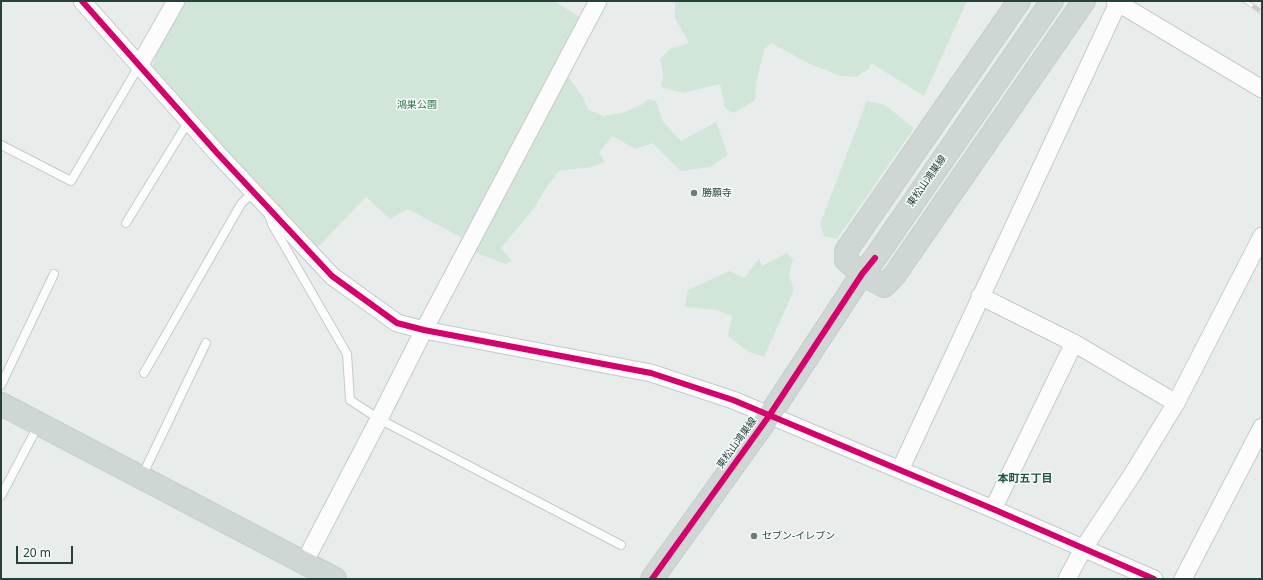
<!DOCTYPE html>
<html>
<head>
<meta charset="utf-8">
<style>
  body { margin:0 }
  #map { position:relative; width:1263px; height:580px; overflow:hidden; background:#e8edeb; font-family:"Noto Sans",sans-serif }
  canvas { display:block }
  .frame { position:absolute; inset:0; border:2px solid #24423a; pointer-events:none }
  .scale { position:absolute; left:16px; top:546px; width:57px; height:18px; box-sizing:border-box; border:2px solid #24423a; border-top:0; padding-left:5px; font-size:12px; line-height:14px; white-space:nowrap; color:#24423a; -webkit-text-stroke:3px #f7fbf9; paint-order:stroke }
</style>
</head>
<body>
<div id="map">
<canvas width="1263" height="580"></canvas>
<div class="frame"></div>
<div class="scale">20 m</div>
</div>
<script>
const ctx = document.querySelector('canvas').getContext('2d');
ctx.lineJoin = 'round';
function fillPath(path, color) { ctx.fillStyle = color; ctx.fill(path, 'evenodd'); }
const poly = rows => new Path2D(rows.map(r => 'M' + r).join(''));
function stroke(path, color, width, dash) { ctx.strokeStyle = color; ctx.lineWidth = width; ctx.lineCap = dash ? 'butt' : 'round'; ctx.setLineDash(dash || []); ctx.stroke(path); }
function drawText(font, color, halo, rows, align = 'center') {
  ctx.font = font + ' "Noto Sans","Noto Sans JP",sans-serif'; ctx.lineWidth = 3; ctx.setLineDash([]); ctx.textBaseline = 'middle'; ctx.strokeStyle = halo; ctx.fillStyle = color; for (const [text, x, y, turn = 0] of rows) {
    ctx.save(); ctx.translate(x, y); ctx.rotate((+turn || 0) * Math.PI / 180); ctx.textAlign = isNaN(turn) ? turn : align; if (halo) ctx.strokeText(text, 0, 0); ctx.fillText(text, 0, 0); ctx.restore();
  }
}
fillPath(poly([
  [182,1,554,1,584,20,464,239,408,209,390,219,366,197,318,247,268,198,152,70,158,45],
  [675,1,967,1,924,96,871,63,869,69,856,77,840,76,808,63,771,43,764,50,757,79,755,100,734,113,725,108,720,84,683,93,661,87,663,75,660,59,670,49,689,43,675,18],
  [567,75,582,96,589,110,604,116,625,112,643,104,648,99,656,101,663,122,681,141,716,122,728,155,710,167,681,171,652,143,636,149,612,136,599,153,605,162,588,168,560,170,548,185,532,211,501,248,512,261,505,264,472,251],
  [867,101,885,105,914,128,837,239,824,236,820,224],
  [787,253,793,260,789,275,794,290,764,357,749,352,728,336,732,316,716,310,685,307,688,290,729,271,744,278,759,259,762,266]
]), '#d1e6d8');
const lane = poly([
  [1,145,71,181,139,66],
  [269,215,272,224,347,354,350,400,379,419,621,545],
  [126,223,188,122],
  [144,373,241,204,253,192],
  [1,385,54,274],
  [142,476,206,343],
  [1,496,39,424]
]);
const street = poly([
  [82,1,217,153,332,276,397,323,424,330,651,373,733,400,993,509,1154,579],
  [1115,1,1262,89],
  [139,66,176,1],
  [980,296,1074,343,1176,403],
  [900,470,1118,3],
  [993,509,1074,343],
  [304,563,379,419,424,330,598,1],
  [1067,579,1083,549,1132,475,1176,403,1262,236],
  [1183,579,1262,427]
]);
const primary = poly([
  [1019,1,846,251,846,260,862,274,884,286,894,276,1084,1],
  [1,404,335,579],
  [652,579,769,416,862,274,875,258,1052,1]
]);
stroke(lane, '#c5cac8', 10);
stroke(street, '#c5cac8', 19);
stroke(primary, '#c3ccc9', 24);
stroke(lane, '#fcfcfc', 8);
stroke(street, '#fcfcfc', 17);
stroke(primary, '#cfd7d5', 22);
const rail = poly([
  [1245,1,1262,12]
]);
stroke(rail, '#c9cdcc', 4.5);
stroke(rail, '#f7fbf9', 3, [9]);
stroke(poly([
  [82,1,217,153,332,276,397,323,424,330,651,373,733,400,993,509,1154,579],
  [652,579,769,416,862,274,875,258]
]), '#d6006c', 6);
for (const [x, y, r, color] of [
  [694,193,4,"#697e78"],
  [754,536,4,"#697e78"]
]) { const dot = new Path2D(); dot.arc(x, y, r, 0, 2 * Math.PI); ctx.fillStyle = color; ctx.fill(dot); stroke(dot, '#f7fbf9', 1.5); }
drawText('10px', '#2d7a4b', '#f7fbf9', [
  ["鴻巣公園",417,105]
]);
drawText('10px', '#24423a', '#f7fbf9', [
  ["東松山鴻巣線",927,181,-55],
  ["東松山鴻巣線",737,443,-54]
]);
drawText('10px', '#24423a', '#f7fbf9', [
  ["勝願寺",702,193],
  ["セブン-イレブン",762,536]
], 'left');
drawText('bold 11px', '#1f5548', '#f7fbf9', [
  ["本町五丁目",1025,479]
]);
</script>
</body>
</html>
